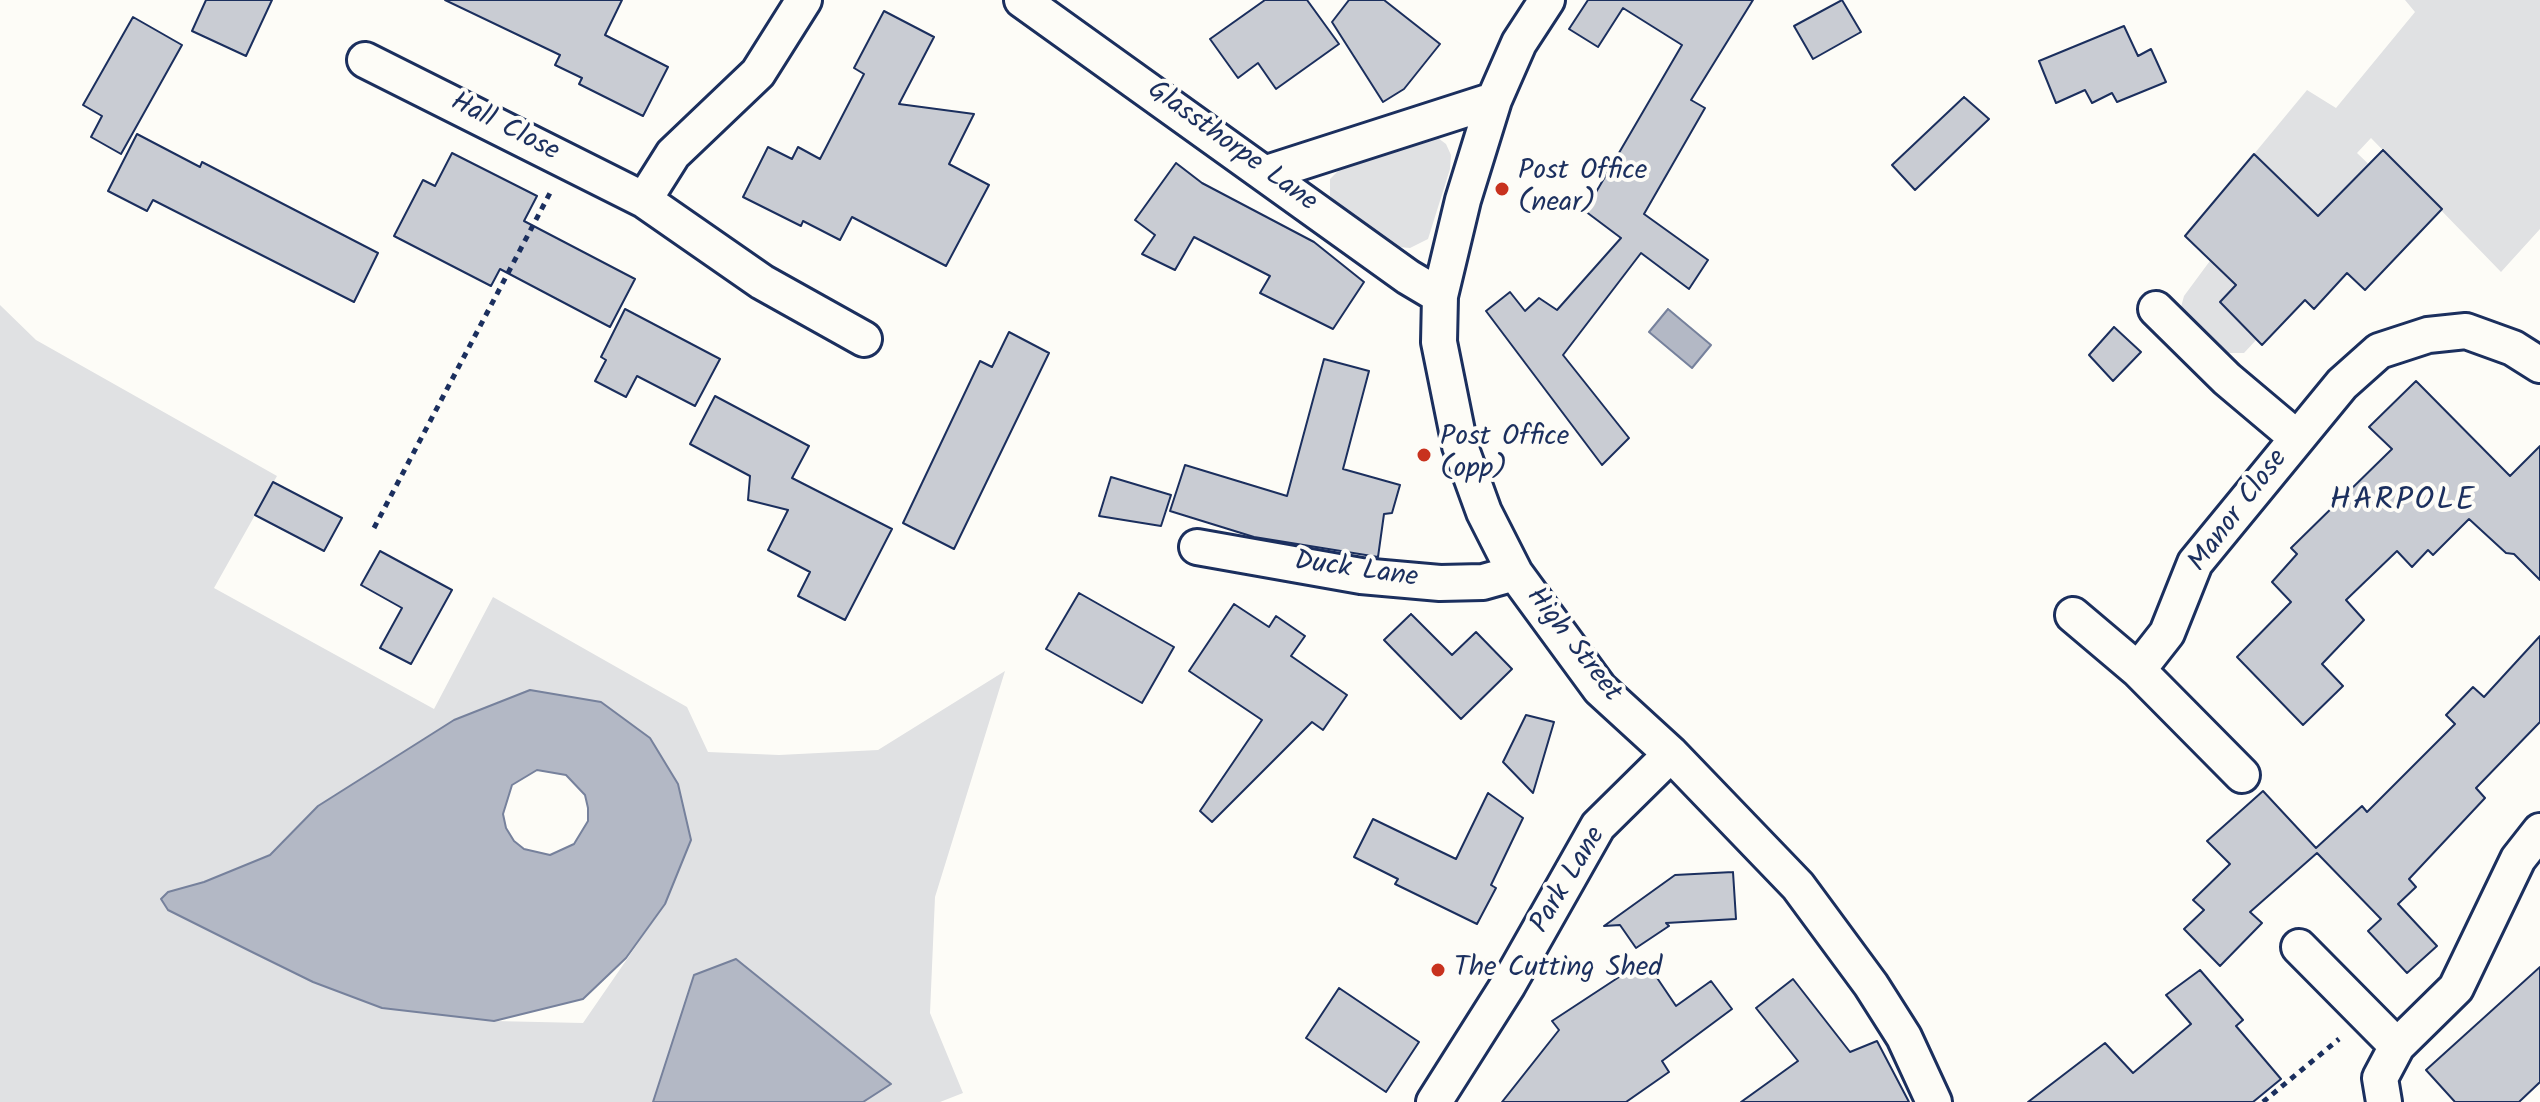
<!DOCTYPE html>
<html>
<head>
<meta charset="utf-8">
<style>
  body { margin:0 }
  canvas { display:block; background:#fdfcf7 }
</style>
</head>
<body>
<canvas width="2540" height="1102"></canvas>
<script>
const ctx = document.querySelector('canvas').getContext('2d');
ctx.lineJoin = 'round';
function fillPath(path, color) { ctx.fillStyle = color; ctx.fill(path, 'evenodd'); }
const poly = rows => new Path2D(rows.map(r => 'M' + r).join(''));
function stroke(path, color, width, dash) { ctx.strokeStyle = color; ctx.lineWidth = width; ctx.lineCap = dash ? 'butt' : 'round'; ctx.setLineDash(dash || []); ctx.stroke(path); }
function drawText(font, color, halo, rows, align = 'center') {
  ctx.font = font + ' Kalam,sans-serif'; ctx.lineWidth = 8; ctx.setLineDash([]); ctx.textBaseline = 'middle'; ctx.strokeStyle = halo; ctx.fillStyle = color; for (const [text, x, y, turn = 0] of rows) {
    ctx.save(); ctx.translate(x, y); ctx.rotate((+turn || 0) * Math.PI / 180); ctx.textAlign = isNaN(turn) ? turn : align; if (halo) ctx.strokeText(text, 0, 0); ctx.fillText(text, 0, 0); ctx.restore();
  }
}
fillPath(poly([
  [2405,0,2540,0,2540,229,2501,272,2371,138,2357,153,2380,175,2262,256,2220,302,2257,339,2244,353,2221,353,2183,317,2181,307,2184,296,2232,231,2303,202,2254,154,2307,90,2336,108,2415,12],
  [1425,135,1438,138,1446,144,1451,155,1450,169,1428,239,1410,248,1399,247,1337,203,1330,196,1330,179,1345,164],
  [0,305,36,340,277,476,214,588,434,709,493,597,687,707,708,752,779,755,878,750,1005,671,935,897,930,1013,963,1093,940,1102,0,1102],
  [454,720,678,784,665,904,583,1023,494,1021,382,1008,168,892,204,882,270,855,318,806]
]), '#e0e1e3');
const water = poly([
  [1668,309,1711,345,1692,368,1649,332,1668,309],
  [530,690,601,702,650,738,678,784,691,840,665,904,626,958,583,999,494,1021,382,1008,313,982,250,951,168,910,161,899,168,892,204,882,270,855,318,806,454,720,530,690],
  [537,770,566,775,585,795,588,808,588,821,574,844,550,855,524,849,514,841,506,828,503,814,512,785,537,770],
  [736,959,891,1084,863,1102,653,1102,694,975,736,959]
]);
fillPath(water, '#b3b8c5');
stroke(water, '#76819c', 2);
const building = poly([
  [206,0,272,0,246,56,192,31,206,0],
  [445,0,622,0,605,35,668,67,643,116,579,84,582,78,555,65,560,55,445,0],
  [1265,0,1307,0,1339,44,1276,89,1258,63,1238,78,1210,39,1265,0],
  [1349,0,1384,0,1440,44,1404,89,1383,102,1332,22,1349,0],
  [1588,0,1753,0,1691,100,1705,108,1644,214,1708,260,1689,289,1641,253,1563,355,1629,438,1602,465,1486,311,1510,292,1525,311,1539,298,1557,310,1621,238,1585,211,1682,45,1623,8,1598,47,1569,29,1588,0],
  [1842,0,1861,32,1813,59,1794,26,1842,0],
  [884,11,934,37,899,104,974,114,949,164,989,185,946,266,852,217,840,240,803,221,801,226,743,197,768,147,792,159,798,147,820,159,864,74,854,68,884,11],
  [133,17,182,45,121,154,91,137,102,116,83,105,133,17],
  [2124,26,2138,56,2151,49,2166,82,2117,102,2112,93,2092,103,2085,90,2056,103,2039,61,2124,26],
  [1964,97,1989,119,1915,190,1892,165,1964,97],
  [137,134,200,167,202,162,378,253,354,302,153,200,147,211,108,191,137,134],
  [2383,150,2442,209,2365,290,2347,273,2314,309,2305,300,2262,345,2220,302,2236,285,2185,236,2254,154,2318,216,2383,150],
  [452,153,537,196,524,221,635,279,610,327,500,269,491,286,394,236,423,180,435,186,452,153],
  [1176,163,1202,183,1314,242,1364,282,1333,329,1260,293,1270,276,1194,237,1175,270,1142,254,1155,235,1135,220,1176,163],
  [625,309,720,359,695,406,637,376,626,397,595,381,606,360,601,357,625,309],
  [2114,327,2141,352,2113,381,2089,355,2114,327],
  [1009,332,1049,353,954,549,903,523,980,361,992,367,1009,332],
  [1324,359,1369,371,1343,469,1400,485,1392,513,1384,514,1378,557,1254,537,1170,511,1185,465,1287,496,1324,359],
  [2416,381,2510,476,2540,446,2540,580,2514,554,2506,553,2469,519,2433,555,2428,550,2412,567,2397,551,2346,600,2364,620,2322,664,2343,686,2303,725,2237,657,2291,602,2272,582,2297,554,2291,548,2392,449,2369,427,2416,381],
  [715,396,809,446,792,478,892,529,845,620,798,596,810,572,768,550,788,510,748,500,750,476,690,444,715,396],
  [1111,477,1171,495,1161,526,1099,516,1111,477],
  [273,482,342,518,324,551,255,515,273,482],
  [380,551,452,590,411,664,380,648,402,608,361,585,380,551],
  [1079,593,1174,647,1142,703,1046,649,1079,593],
  [1234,604,1269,627,1276,616,1305,636,1291,656,1347,695,1323,730,1312,722,1212,822,1200,811,1262,720,1189,671,1234,604],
  [1411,614,1452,655,1476,632,1512,669,1461,719,1384,640,1411,614],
  [2540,636,2540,722,2476,788,2485,798,2409,879,2416,887,2398,904,2437,946,2407,973,2368,931,2381,919,2317,853,2250,912,2262,923,2220,966,2184,929,2204,910,2193,900,2230,864,2207,841,2263,791,2316,848,2362,806,2367,812,2455,724,2446,715,2473,687,2484,697,2540,636],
  [1526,715,1554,722,1533,793,1503,762,1526,715],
  [1488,793,1523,818,1491,885,1496,888,1477,924,1395,884,1398,879,1354,857,1373,819,1456,859,1488,793],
  [1733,872,1736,919,1666,923,1669,926,1636,948,1620,925,1604,926,1675,875,1733,872],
  [1645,960,1676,1006,1711,981,1732,1009,1662,1061,1669,1072,1626,1102,1502,1102,1559,1030,1552,1021,1645,960],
  [2540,967,2540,1082,2519,1102,2455,1102,2426,1070,2540,967],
  [2200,970,2243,1020,2236,1026,2281,1079,2253,1102,2028,1102,2105,1043,2133,1073,2191,1024,2166,995,2200,970],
  [1793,979,1850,1052,1877,1041,1909,1102,1741,1102,1798,1061,1756,1008,1793,979],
  [1339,988,1419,1042,1386,1092,1306,1038,1339,988]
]);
fillPath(building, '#c9ccd3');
stroke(building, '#1b2f5e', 2);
const minor = poly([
  [1022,0,1408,277,1440,296],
  [1547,0,1519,43,1494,100,1463,200,1440,296,1439,342,1460,446,1484,512,1515,573,1600,689,1671,754,1798,886,1871,985,1904,1037,1934,1102],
  [365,60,644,200,762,282,864,339],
  [1267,173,1494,100],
  [644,200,673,154,758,73,804,0],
  [2156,309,2227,379,2297,438],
  [1197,547,1361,576,1440,583,1483,582,1515,573],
  [2073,615,2138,670,2242,775],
  [2138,670,2167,633,2195,563,2342,384,2379,351,2428,335,2466,331,2513,348,2540,365],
  [2299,947,2397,1046,2380,1078,2384,1102],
  [2397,1046,2456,988,2518,859,2540,831],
  [1434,1102,1508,985,1598,826,1671,754]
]);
stroke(minor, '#1b2f5e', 40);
stroke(poly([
  [374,528,550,193],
  [2263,1102,2339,1039]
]), '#1b2f5e', 5, [6, 6]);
stroke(minor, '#fdfcf7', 34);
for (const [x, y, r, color] of [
  [1502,189,8,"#c8321e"],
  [1424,455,8,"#c8321e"],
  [1438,970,8,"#c8321e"]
]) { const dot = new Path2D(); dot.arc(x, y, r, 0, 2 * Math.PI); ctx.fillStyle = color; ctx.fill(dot); stroke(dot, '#fdfcf7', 3); }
drawText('28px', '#1b2f5e', '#fdfcf7', [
  ["Hall Close",504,129,27],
  ["Glassthorpe Lane",1231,148,36],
  ["Manor Close",2240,512,-53],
  ["Duck Lane",1356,572,8],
  ["High Street",1572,646,52],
  ["Park Lane",1570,881,-59]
]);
drawText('28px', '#1b2f5e', '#fdfcf7', [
  ["Post Office",1518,173],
  ["(near)",1518,205],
  ["Post Office",1440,439],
  ["(opp)",1440,471],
  ["The Cutting Shed",1454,970]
], 'left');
ctx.letterSpacing = '2px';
drawText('32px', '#1b2f5e', '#fdfcf7', [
  ["HARPOLE",2403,504]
]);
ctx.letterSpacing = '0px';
</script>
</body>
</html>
